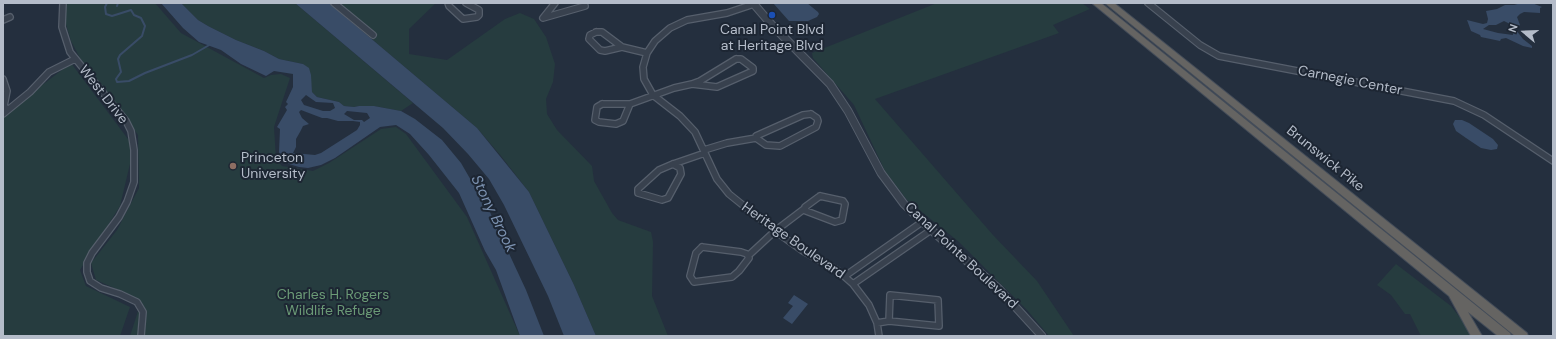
<!DOCTYPE html>
<html>
<head>
<meta charset="utf-8">
<style>
  body { margin:0 }
  #map { position:relative; width:1556px; height:339px; overflow:hidden; background:#242f3e; font-family:"DM Sans",sans-serif }
  canvas { display:block }
  .frame { position:absolute; inset:0; border:4px solid #b4bcc9; pointer-events:none }
  .north { position:absolute; left:1504px; top:12px; width:40px; height:40px; -webkit-text-stroke:3px #1d2633; paint-order:stroke; rotate:289deg; font-size:11px; font-weight:700; line-height:16px; text-align:center; color:#b4bcc9 }
  .north::after { content:''; display:block; margin:auto; width:14px; height:18px; background:#b4bcc9; clip-path:polygon(50% 0,100% 100%,50% 72%,0 100%) }
</style>
</head>
<body>
<div id="map">
<canvas width="1556" height="339"></canvas>
<div class="frame"></div>
<div class="north">N</div>
</div>
<script>
const ctx = document.querySelector('canvas').getContext('2d');
ctx.lineJoin = 'round';
function fillPath(path, color) { ctx.fillStyle = color; ctx.fill(path, 'evenodd'); }
const poly = rows => new Path2D(rows.map(r => 'M' + r).join(''));
function stroke(path, color, width, dash) { ctx.strokeStyle = color; ctx.lineWidth = width; ctx.lineCap = dash ? 'butt' : 'round'; ctx.setLineDash(dash || []); ctx.stroke(path); }
function drawText(font, color, halo, rows, align = 'center') {
  ctx.font = font + ' "DM Sans",sans-serif'; ctx.lineWidth = 4; ctx.setLineDash([]); ctx.textBaseline = 'middle'; ctx.strokeStyle = halo; ctx.fillStyle = color; for (const [text, x, y, turn = 0] of rows) {
    ctx.save(); ctx.translate(x, y); ctx.rotate((+turn || 0) * Math.PI / 180); ctx.textAlign = isNaN(turn) ? turn : align; if (halo) ctx.strokeText(text, 0, 0); ctx.fillText(text, 0, 0); ctx.restore();
  }
}
fillPath(poly([
  [70,3,155,3,181,33,264,78,271,75,281,74,290,78,274,127,276,159,282,166,313,171,329,163,381,129,396,127,406,134,467,217,520,336,130,336,140,305,126,293,96,280,91,263,117,230,139,188,138,135,114,101,81,60,71,41,65,21,66,5],
  [181,3,295,3,413,103,401,111,374,106,359,106,354,107,344,106,339,102,317,97,312,92,311,84,303,64,279,59,264,51,236,40,208,26,198,20],
  [329,3,436,3,409,29,409,54,447,60,505,19,520,13,534,19,546,37,555,64,553,82,546,99,547,114,557,130,592,166,594,181,612,213,618,220,651,232,653,242,652,296,668,336,596,336,574,285,529,192,501,156,477,128],
  [937,3,1082,3,1090,9,1053,25,1059,33,875,99,993,235,1037,281,1074,336,1049,336,1027,310,959,242,907,200,885,171,854,105,813,58,812,53],
  [71,63,134,147,120,206,80,270,86,286,130,307,120,336,3,336,3,115],
  [1396,264,1451,306,1468,328,1471,336,1421,336,1410,314,1405,314,1391,295,1377,285]
]), '#263c3f');
fillPath(poly([
  [161,3,181,3,198,20,208,26,236,40,264,51,279,59,303,64,309,68,311,75,312,92,317,97,339,102,344,106,354,107,359,106,374,106,401,111,415,119,442,140,461,163,472,182,483,194,492,217,526,290,544,336,520,336,496,270,485,251,459,193,429,155,410,134,396,125,380,127,335,158,321,165,308,168,299,167,289,164,282,159,279,152,280,129,277,127,287,110,285,107,288,104,286,102,293,87,293,74,274,71,266,76,241,64,221,50,199,42,183,28],
  [306,95,316,102,333,103,335,108,330,111,323,111,304,105,301,100],
  [301,110,322,118,327,118,338,121,353,121,360,122,360,125,357,130,321,153,315,155,293,153,296,147,296,139,300,132,303,126,309,124,302,118,299,112],
  [347,111,367,113,370,118,364,122,362,120,354,120,344,114],
  [295,3,329,3,477,128,529,192,574,285,596,336,564,336,548,296,504,205,489,179,468,154,443,128],
  [773,3,807,3,818,12,819,14,817,17,808,21,789,21],
  [1521,3,1532,3,1542,7,1540,8,1540,13,1524,12,1520,14,1517,17,1520,25,1516,30,1523,39,1532,46,1532,48,1523,46,1506,38,1501,39,1500,41,1481,37,1480,35,1471,31,1467,20,1483,24,1487,23,1488,19,1486,11,1497,9,1505,5,1514,5],
  [1504,21,1512,25,1513,35,1498,33,1483,29,1489,25,1496,25],
  [1455,120,1462,120,1469,123,1493,139,1498,145,1497,149,1491,150,1481,148,1466,138,1456,131,1453,124],
  [794,295,808,304,792,324,783,318,793,306,788,303]
]), '#394c67');
stroke(poly([
  [107,3,105,7,106,14,112,16,131,10,134,15,141,18,145,26,142,36,120,55,118,59,121,72,116,79,117,82,129,81,145,73,192,55,211,44],
  [117,6,118,3]
]), '#394c67', 2);
const minor = poly([
  [63,3,62,27,70,52,126,121,131,131,134,150,134,182,127,202,119,217,92,253,87,263,87,272,90,281,101,288,120,294,137,302,143,312,141,336],
  [334,3,373,35],
  [448,3,449,6,463,19,477,17,479,15,479,10,466,3],
  [555,3,543,18,585,6,584,3],
  [1148,3,1200,45,1219,56,1454,101,1484,115,1553,161],
  [754,4,727,13,687,20,670,28,655,41,647,53,643,67,644,79,653,95,680,116,695,132,717,179,729,194,775,231,803,251,837,270,853,284,869,305,877,323,879,336],
  [3,20,10,17],
  [596,32,602,32,622,47,605,51,600,50,589,39,590,35,596,32],
  [622,47,647,53],
  [736,59,741,59,753,68,753,71,717,87,692,84,700,81,736,59],
  [3,79,7,91,4,106,8,110],
  [602,104,630,104,623,121,616,124,599,122,595,120,597,107,602,104],
  [630,104,674,88,692,84],
  [3,114,30,92,49,72,75,59],
  [811,114,817,118,818,121,816,127,780,146,766,145,756,138,756,136,803,115,811,114],
  [704,150,727,143,756,138],
  [673,164,680,168,681,174,668,198,662,200,638,193,638,189,659,170,673,164],
  [673,164,705,153],
  [820,196,843,201,845,204,842,220,835,222,806,211,805,207,820,196],
  [702,247,741,252,747,254,749,258,739,271,732,277,694,282,690,276,696,253,702,247],
  [749,255,775,231,804,209],
  [845,276,922,222],
  [853,284,931,230],
  [890,295,938,300,939,326,889,321,890,295],
  [877,323,889,321]
]);
const tertiary = poly([
  [753,3,771,24,830,84,848,111,881,173,904,204,929,228,999,289,1042,336]
]);
const trunk = poly([
  [1092,3,1101,3,1510,333,1511,336,1498,336,1468,312,1482,336,1471,336,1449,296,1092,3],
  [1105,3,1114,3,1527,333,1528,336,1515,336,1105,3]
]);
stroke(minor, '#565f6c', 8);
stroke(tertiary, '#565f6c', 9);
stroke(trunk, '#434c59', 2);
stroke(minor, '#38414e', 5.5);
stroke(tertiary, '#38414e', 7);
fillPath(trunk, '#656462');
for (const [x, y, r, color] of [
  [772,15,4,"#1a4fb4"],
  [233,166,4,"#8d6e63"]
]) { const dot = new Path2D(); dot.arc(x, y, r, 0, 2 * Math.PI); ctx.fillStyle = color; ctx.fill(dot); stroke(dot, '#1d2633', 1.5); }
drawText('14px', '#b4bcc9', '#1d2633', [
  ["Canal Point Blvd",772,30],
  ["at Heritage Blvd",772,46],
  ["Princeton",241,158,"left"],
  ["University",241,174,"left"]
]);
drawText('14px', '#b4bcc9', '#1d2633', [
  ["Carnegie Center",1350,81,11],
  ["West Drive",103,95,52],
  ["Brunswick Pike",1325,159,39],
  ["Heritage Boulevard",793,241,35],
  ["Canal Pointe Boulevard",961,256,43]
]);
drawText('14px', '#6b9a76', '#1d2633', [
  ["Charles H. Rogers",333,295],
  ["Wildlife Refuge",333,311]
]);
drawText('italic 15px', '#7c92b1', '#1d2633', [
  ["Stony Brook",493,214,64]
]);
</script>
</body>
</html>
